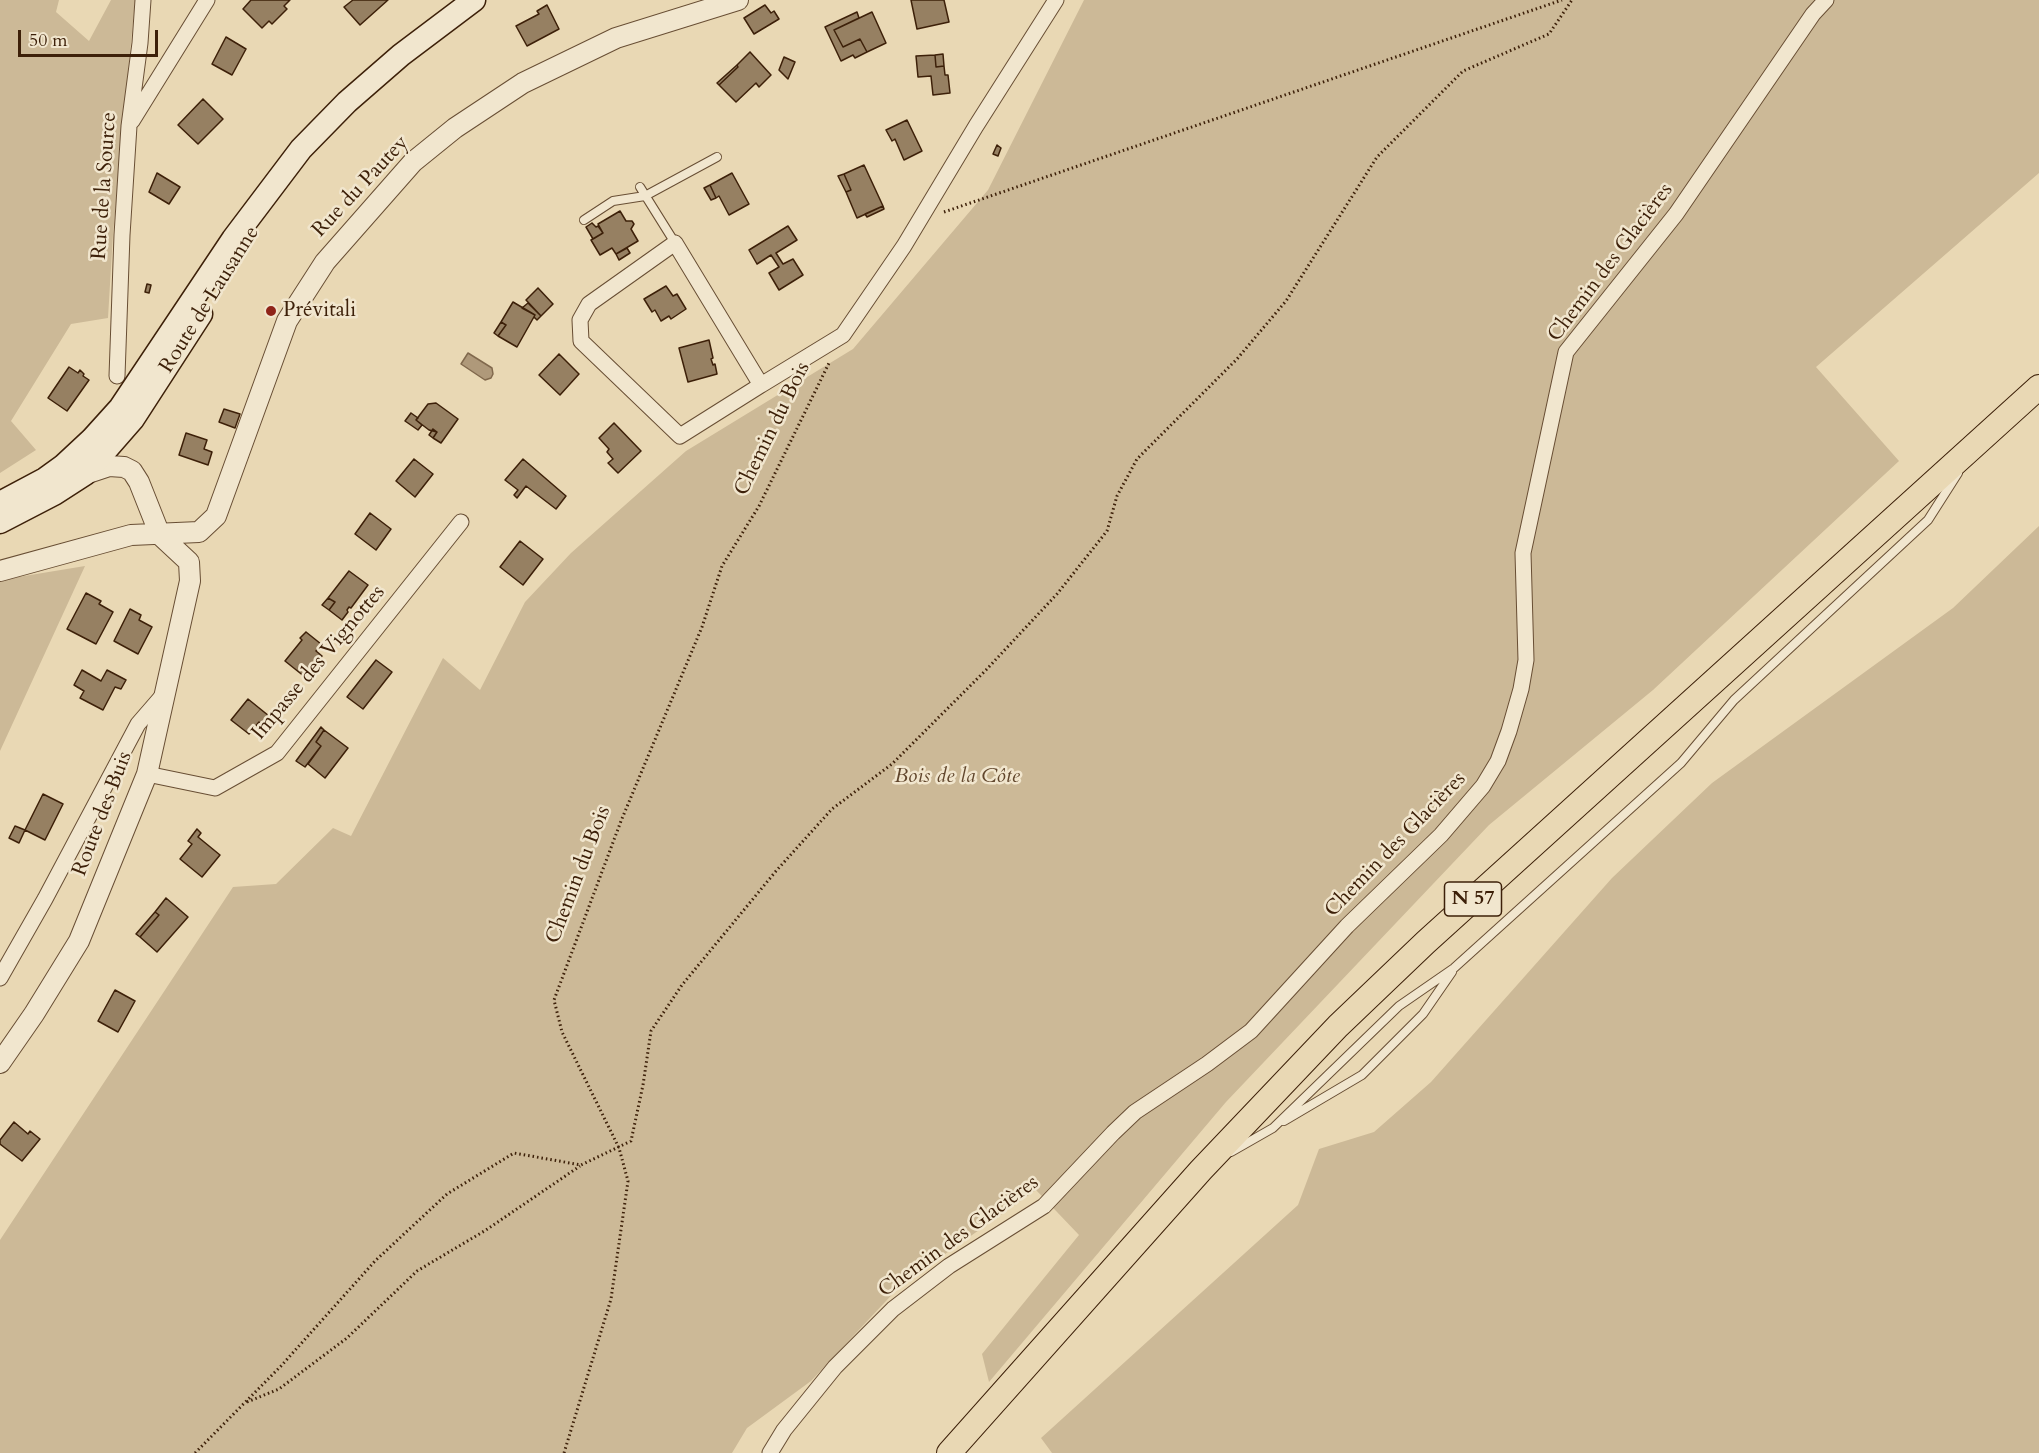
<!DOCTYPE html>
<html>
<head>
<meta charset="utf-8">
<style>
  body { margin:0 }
  #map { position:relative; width:2039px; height:1453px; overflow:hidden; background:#e9d8b4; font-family:Cardo,serif }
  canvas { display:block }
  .scale { position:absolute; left:18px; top:30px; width:140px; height:27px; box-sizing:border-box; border:3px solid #3d2009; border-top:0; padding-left:8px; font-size:18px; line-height:21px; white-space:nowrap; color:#3d2009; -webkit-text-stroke:4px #f1e6ce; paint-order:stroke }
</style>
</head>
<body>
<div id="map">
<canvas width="2039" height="1453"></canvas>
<div class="scale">50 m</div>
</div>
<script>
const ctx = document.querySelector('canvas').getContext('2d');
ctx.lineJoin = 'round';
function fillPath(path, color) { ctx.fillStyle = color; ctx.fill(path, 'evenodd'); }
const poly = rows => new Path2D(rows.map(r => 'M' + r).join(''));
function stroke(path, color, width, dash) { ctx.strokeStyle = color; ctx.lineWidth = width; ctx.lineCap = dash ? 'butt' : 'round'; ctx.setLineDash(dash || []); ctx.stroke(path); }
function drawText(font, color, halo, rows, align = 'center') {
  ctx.font = font + ' Cardo,serif'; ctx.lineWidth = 5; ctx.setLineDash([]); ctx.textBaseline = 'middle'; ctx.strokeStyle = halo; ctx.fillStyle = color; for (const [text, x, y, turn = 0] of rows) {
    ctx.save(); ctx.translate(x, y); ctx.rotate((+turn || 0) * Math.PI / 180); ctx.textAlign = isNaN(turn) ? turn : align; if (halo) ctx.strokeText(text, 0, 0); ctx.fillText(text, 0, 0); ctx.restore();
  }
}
fillPath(poly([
  [0,0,59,0,56,12,89,41,111,0,135,0,113,234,108,318,71,324,11,421,36,450,0,473],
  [1084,0,2039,0,2039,173,1816,367,1899,461,1653,690,1489,825,1226,1102,989,1382,982,1354,1079,1235,1036,1190,901,1285,811,1381,747,1428,732,1453,0,1453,0,1240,233,887,276,884,333,828,351,836,443,658,480,690,525,602,571,553,686,451,853,349,988,190],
  [2039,526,2039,1453,1052,1453,1041,1438,1298,1205,1319,1149,1374,1132,1431,1082,1612,878,1712,783,1953,608],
  [85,566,0,751,0,580]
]), '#ccb997');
const water = poly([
  [468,353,492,368,493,374,491,378,485,380,461,364,468,353]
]);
fillPath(water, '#af997a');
stroke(water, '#81694d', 1.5);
const building = poly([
  [251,0,290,0,284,6,287,9,272,24,269,21,262,28,243,9,251,0],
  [353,0,388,0,360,25,344,7,353,0],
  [911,0,944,0,949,22,917,29,911,0],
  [547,5,559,29,527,46,516,26,539,14,537,11,547,5],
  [765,5,771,13,774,11,779,19,754,34,744,18,765,5],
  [857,12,859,18,834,30,843,47,860,39,867,52,855,58,853,55,841,61,825,27,857,12],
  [872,12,886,43,867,52,860,39,843,47,834,30,872,12],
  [226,37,246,49,232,75,212,64,226,37],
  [750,52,771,75,759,87,756,83,736,102,719,85,738,67,737,65,750,52],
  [943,54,944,66,936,67,935,55,943,54],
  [935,55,936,67,944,66,945,75,948,75,950,93,933,95,931,76,918,77,916,56,935,55],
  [784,57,795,62,788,79,779,70,784,57],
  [737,65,738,67,719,85,717,83,737,65],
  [203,99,223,119,198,144,178,125,203,99],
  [907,120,922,151,904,160,895,139,892,141,886,130,907,120],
  [997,145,1001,148,998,156,993,154,997,145],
  [864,165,883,206,857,218,846,192,851,190,844,174,864,165],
  [157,173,180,187,169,204,149,192,157,173],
  [732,173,749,204,729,215,719,196,716,198,710,185,732,173],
  [844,174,851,190,846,192,838,176,844,174],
  [710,185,716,198,711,200,704,188,710,185],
  [883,206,884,209,867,217,865,214,883,206],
  [620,211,626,221,632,221,634,224,631,229,638,241,616,254,612,248,600,255,591,240,603,233,598,224,620,211],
  [592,223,596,227,598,226,603,233,593,239,586,227,592,223],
  [788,226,797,240,776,253,783,264,793,259,803,275,779,290,769,273,779,267,771,255,757,264,749,250,788,226],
  [627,248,630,253,619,260,616,254,627,248],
  [147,284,151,285,149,293,145,292,147,284],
  [666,286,673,296,677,294,686,309,671,319,669,316,661,321,655,310,652,312,644,299,666,286],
  [538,288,553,304,541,316,526,300,538,288],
  [513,302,535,315,517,347,498,336,506,325,501,322,513,302],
  [528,303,541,316,537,320,534,317,535,315,522,308,528,303],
  [501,322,506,325,498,336,494,333,501,322],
  [709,340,713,358,711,359,713,365,715,364,717,374,688,382,679,348,709,340],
  [559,354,579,374,560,395,539,375,559,354],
  [69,367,78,373,80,370,84,374,83,376,89,380,67,411,48,398,69,367],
  [436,403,458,419,441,443,433,438,437,432,429,430,416,420,428,404,436,403],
  [224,409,240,414,235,428,219,422,224,409],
  [411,413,418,418,416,420,422,425,418,430,405,421,411,413],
  [614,423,641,451,618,473,608,463,613,459,607,452,609,449,599,438,614,423],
  [433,429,437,432,433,438,429,435,433,429],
  [186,433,207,440,204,449,212,452,208,465,179,455,186,433],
  [414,459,433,474,415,497,396,481,414,459],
  [523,459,566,496,556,509,526,486,517,498,514,495,518,490,505,480,523,459],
  [370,513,391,529,376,550,355,534,370,513],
  [520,541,543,559,523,585,500,567,520,541],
  [349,571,368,585,351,608,349,607,347,610,348,612,342,620,329,610,335,602,328,598,349,571],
  [86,593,101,601,99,604,113,612,96,644,67,629,86,593],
  [328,598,335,602,329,610,322,605,328,598],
  [130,609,141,615,139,620,152,627,138,654,114,641,130,609],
  [306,632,321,644,316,651,322,656,305,677,285,661,302,640,300,638,306,632],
  [376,660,392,672,363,709,347,697,376,660],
  [82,670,101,681,107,670,126,680,121,689,115,687,103,710,80,698,84,691,74,685,82,670],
  [248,699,269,716,262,724,259,722,249,734,231,720,248,699],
  [321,727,324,730,316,742,321,746,305,767,296,761,321,727],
  [324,730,348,748,325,778,308,764,321,746,316,742,324,730],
  [43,794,63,804,45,840,25,830,43,794],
  [15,826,25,830,19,843,9,838,15,826],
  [197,829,201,833,198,837,220,855,202,877,180,859,192,844,188,841,197,829],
  [166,898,188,917,157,952,140,937,159,915,155,912,166,898],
  [155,912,159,915,140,937,136,934,155,912],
  [115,990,135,1001,118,1032,98,1021,115,990],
  [14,1122,28,1134,30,1131,40,1139,22,1161,0,1144,0,1140,14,1122]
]);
fillPath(building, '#968062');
stroke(building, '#3d2009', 1.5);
const service = poly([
  [640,187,675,243],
  [584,220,613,201,645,196,717,157],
  [1284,1121,1362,1075,1423,1014,1452,972],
  [1231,1152,1273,1128,1399,1006,1454,968,1681,763,1734,700,1928,520,1958,473]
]);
const minor = poly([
  [132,121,207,0],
  [117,376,122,235,129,126,140,43,143,0],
  [761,385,680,436,581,341,580,320,589,304,675,243,761,385,843,335,904,246,976,126,1056,0],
  [147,774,215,788,277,753,461,522],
  [0,978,45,899,138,724,164,694],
  [770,1453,784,1430,835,1367,893,1309,949,1266,1044,1206,1113,1133,1135,1112,1207,1064,1251,1031,1347,926,1441,835,1483,786,1498,761,1509,731,1521,689,1526,660,1523,553,1566,352,1676,214,1813,14,1826,0]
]);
const tertiary = poly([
  [0,571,131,535,199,532,216,516,287,321,325,262,413,162,455,128,523,83,616,38,738,0],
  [0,1063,34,1014,79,941,147,774,190,581,189,562,160,535,139,482,132,471,124,467,109,466,85,474]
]);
const secondary = poly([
  [0,503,45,479,63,466,92,439,120,408,233,239,301,149,347,102,401,55,474,0],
  [0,522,54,494,85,474,133,419,201,314]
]);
const primary = poly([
  [949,1453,1201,1170,1338,1026,1426,942,2039,387]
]);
stroke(service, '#684e34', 10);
stroke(minor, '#684e34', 17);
stroke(tertiary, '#684e34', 22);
stroke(secondary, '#3d2009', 25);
stroke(primary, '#3d2009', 26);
stroke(poly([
  [944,212,1562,0],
  [247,1402,279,1389,347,1338,417,1271,486,1230,580,1166],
  [195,1453,281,1366,375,1261,447,1194,514,1153,581,1165,631,1141,643,1085,651,1031,682,985,776,871,832,809,892,764,986,670,1057,594,1107,531,1117,496,1137,459,1237,359,1286,301,1377,157,1463,71,1549,34,1572,0],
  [564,1453,611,1299,628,1181,619,1148,562,1032,554,1000,621,821,702,627,722,566,759,506,829,363]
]), '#3d2009', 3, [1.5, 3]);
stroke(service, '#f1e6ce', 8);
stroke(minor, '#f1e6ce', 15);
stroke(tertiary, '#f1e6ce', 20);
stroke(secondary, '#f1e6ce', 22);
stroke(primary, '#e9d8b4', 24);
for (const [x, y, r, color] of [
  [271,311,6,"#8f2418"]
]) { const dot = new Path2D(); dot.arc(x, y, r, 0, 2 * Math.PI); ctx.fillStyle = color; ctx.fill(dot); stroke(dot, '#f1e6ce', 2); }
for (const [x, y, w] of [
  [1473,899,57]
]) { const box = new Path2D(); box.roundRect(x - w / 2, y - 17, w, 34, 4.5); ctx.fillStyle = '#f1e6ce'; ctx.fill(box); stroke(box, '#3d2009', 1.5); }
drawText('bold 20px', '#3d2009', null, [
  ["N 57",1473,899]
]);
drawText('21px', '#3d2009', '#f1e6ce', [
  ["Rue de la Source",105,186,-86],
  ["Rue du Pautey",361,187,-47],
  ["Chemin des Glacières",1611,263,-53],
  ["Route de Lausanne",210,300,-58],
  ["Chemin du Bois",773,429,-64],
  ["Impasse des Vignottes",319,663,-50],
  ["Route des Buis",103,814,-69],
  ["Chemin des Glacières",1396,845,-46],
  ["Chemin du Bois",579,875,-69],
  ["Chemin des Glacières",959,1237,-36]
]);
drawText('21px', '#3d2009', '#f1e6ce', [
  ["Prévitali",283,311]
], 'left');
drawText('italic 21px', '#61462c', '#f1e6ce', [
  ["Bois de la Côte",957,777]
]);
</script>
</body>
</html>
